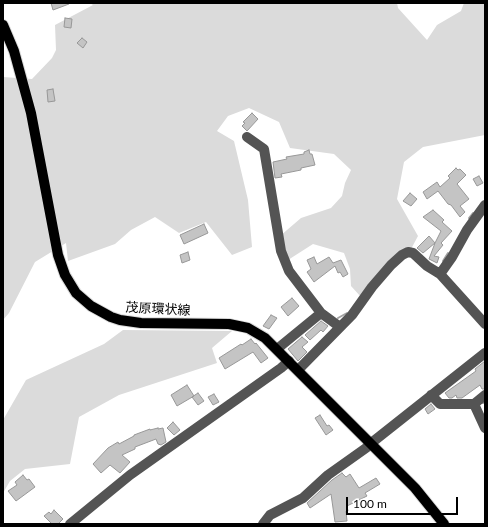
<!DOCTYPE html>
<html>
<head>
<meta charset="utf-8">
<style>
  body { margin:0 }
  #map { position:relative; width:488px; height:527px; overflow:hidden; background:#fff; font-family:Lato,sans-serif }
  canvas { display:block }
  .frame { position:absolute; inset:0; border:4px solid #000; pointer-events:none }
  .scale { position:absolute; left:346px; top:497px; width:112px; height:18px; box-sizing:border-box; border:2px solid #000; border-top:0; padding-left:5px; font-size:12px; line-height:14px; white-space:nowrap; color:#000; -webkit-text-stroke:3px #fff; paint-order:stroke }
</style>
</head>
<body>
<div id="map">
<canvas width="488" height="527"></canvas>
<div class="frame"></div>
<div class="scale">100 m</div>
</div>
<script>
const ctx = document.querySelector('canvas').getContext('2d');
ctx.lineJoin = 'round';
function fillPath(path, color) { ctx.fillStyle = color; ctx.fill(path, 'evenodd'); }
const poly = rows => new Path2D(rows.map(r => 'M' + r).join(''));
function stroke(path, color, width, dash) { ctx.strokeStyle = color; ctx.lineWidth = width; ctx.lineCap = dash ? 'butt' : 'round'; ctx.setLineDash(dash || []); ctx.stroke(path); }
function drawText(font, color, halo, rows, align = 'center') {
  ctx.font = font + ' Lato,"Noto Sans JP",sans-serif'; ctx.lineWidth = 3.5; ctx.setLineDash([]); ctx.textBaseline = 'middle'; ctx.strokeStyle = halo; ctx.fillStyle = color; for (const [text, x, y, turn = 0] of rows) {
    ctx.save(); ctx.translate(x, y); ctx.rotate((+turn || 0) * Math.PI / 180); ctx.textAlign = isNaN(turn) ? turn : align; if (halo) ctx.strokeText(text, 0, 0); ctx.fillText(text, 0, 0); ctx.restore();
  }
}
fillPath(poly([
  [90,3,397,3,398,8,427,40,437,25,461,11,464,3,485,3,485,135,423,147,404,162,397,199,418,236,410,251,361,297,351,286,350,269,344,253,313,244,288,260,280,236,301,218,331,208,342,196,345,183,351,170,334,154,290,148,279,122,249,108,228,116,217,131,234,141,248,200,252,247,232,255,206,222,179,233,155,217,131,230,115,244,68,261,66,243,35,262,9,313,3,320,3,77,32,79,52,58,56,50,55,25,93,5],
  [123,330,232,331,212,348,217,363,119,395,79,417,70,464,25,469,10,481,3,493,3,420,26,380,104,344]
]), '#dbdbdb');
stroke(poly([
  [469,218,473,213],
  [443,261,448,253],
  [338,318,347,313],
  [483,403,485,402]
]), '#a2a2a2', 2);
const building = poly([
  [51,3,69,3,69,4,53,10,51,3],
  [65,18,72,19,71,28,64,27,65,18],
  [82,38,87,42,83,48,77,43,82,38],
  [53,89,55,101,48,102,47,90,53,89],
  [252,113,258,119,247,131,242,126,245,123,243,122,252,113],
  [309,150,310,154,312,154,315,165,301,168,301,170,281,174,282,177,275,178,273,162,287,159,286,157,304,154,304,152,309,150],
  [456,168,458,170,460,169,466,175,457,184,469,199,460,206,465,212,460,217,451,205,448,204,438,191,427,199,423,192,437,182,440,187,450,178,448,176,456,168],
  [479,176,483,183,477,186,473,179,479,176],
  [410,193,417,199,411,206,403,201,410,193],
  [433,210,444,220,442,222,452,231,441,243,443,245,434,256,439,257,437,263,429,259,435,243,423,253,417,248,429,236,435,243,441,231,423,217,433,210],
  [204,224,208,233,184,244,180,235,204,224],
  [188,252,190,260,182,263,180,255,188,252],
  [314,257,317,264,329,257,333,263,341,260,348,274,343,277,340,272,338,273,335,266,314,282,307,272,311,269,307,260,314,257],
  [292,298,299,306,288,316,281,307,292,298],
  [271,315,277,318,269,329,263,326,271,315],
  [321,321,328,326,323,332,321,330,310,340,305,335,321,321],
  [302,337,308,342,302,347,307,352,298,361,288,349,302,337],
  [251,339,255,344,256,343,268,358,261,363,253,352,225,369,219,358,241,344,242,345,251,339],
  [485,361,485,389,482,389,480,385,462,398,457,398,456,395,452,398,449,398,445,393,476,371,475,369,485,361],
  [187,385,194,396,177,406,171,395,187,385],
  [198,393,204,401,198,405,192,397,198,393],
  [214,394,219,402,213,405,208,397,214,394],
  [431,404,435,409,428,414,425,409,431,404],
  [320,415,327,426,329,425,333,430,326,435,315,418,320,415],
  [173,422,180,430,174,435,167,428,173,422],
  [158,428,158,429,163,428,166,442,161,445,158,444,156,439,135,447,135,449,122,455,130,462,120,473,110,465,101,473,93,464,108,448,118,442,119,444,134,436,134,435,150,429,150,430,158,428],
  [342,473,346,477,350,474,359,488,376,478,380,484,365,493,367,496,347,506,348,511,346,511,347,521,335,522,331,494,310,508,307,503,332,480,342,473],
  [23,475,27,480,29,479,35,487,16,501,8,491,17,485,15,482,23,475],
  [54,510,63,519,58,524,52,524,44,516,49,512,51,514,54,510]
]);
fillPath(building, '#c4c4c4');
stroke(building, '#989898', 1);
const major = poly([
  [3,25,14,51,31,113,58,255,65,275,76,293,91,306,111,317,120,320,141,323,229,324,248,328,265,338,415,488,444,524]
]);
stroke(major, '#dbdbdb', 12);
stroke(poly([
  [247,137,264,149,281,251,289,271,321,313,340,327],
  [440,274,452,257,467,230,485,205],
  [277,349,321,313],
  [298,370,352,315,372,287,391,265,402,255,408,252,413,253,427,266,440,274,485,324],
  [431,395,440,404,474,404,485,428],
  [474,404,485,395],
  [70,524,130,475,281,368,289,361],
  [263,524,270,515,303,498,328,475,366,448,370,444,485,353]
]), '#545454', 10);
stroke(major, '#000', 10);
drawText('13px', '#000', '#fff', [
  ["茂原環状線",158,309,3]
]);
</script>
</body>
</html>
